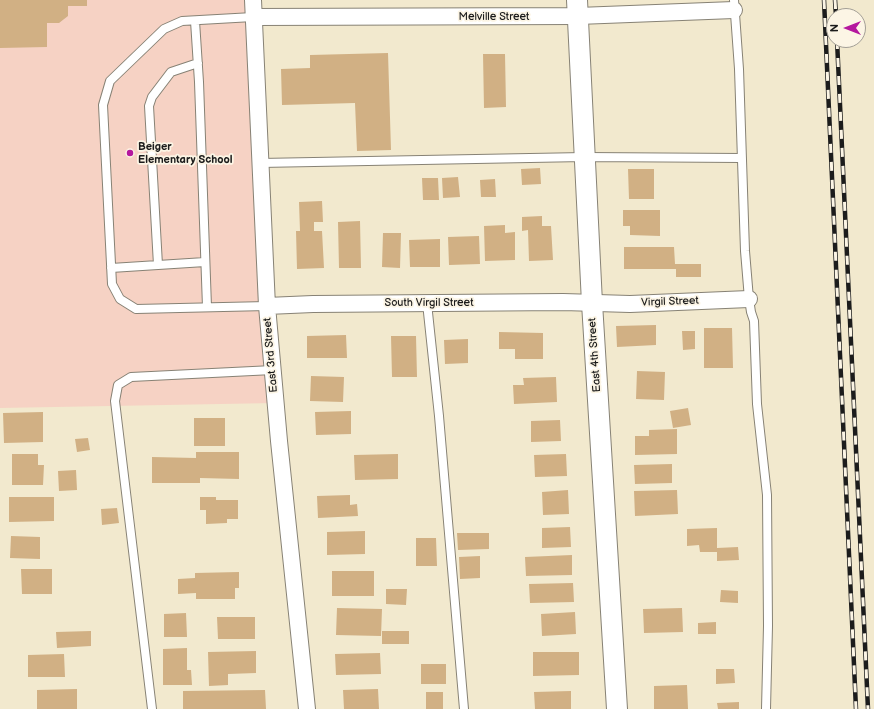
<!DOCTYPE html>
<html>
<head>
<meta charset="utf-8">
<style>
  body { margin:0 }
  #map { position:relative; width:874px; height:709px; overflow:hidden; background:#f2e9ce; font-family:"Balsamiq Sans",sans-serif }
  canvas { display:block }
  .north { position:absolute; left:826px; top:8px; width:40px; height:40px; box-sizing:border-box; background:#fcf5e5; border:1px solid #a29e95; border-radius:50%; rotate:270deg; font-size:11px; font-weight:700; line-height:16px; text-align:center; color:#1c1c1c }
  .north::after { content:''; display:block; margin:auto; width:14px; height:18px; background:#b5179e; clip-path:polygon(50% 0,100% 100%,50% 72%,0 100%) }
</style>
</head>
<body>
<div id="map">
<canvas width="874" height="709"></canvas>
<div class="north">N</div>
</div>
<script>
const ctx = document.querySelector('canvas').getContext('2d');
ctx.lineJoin = 'round';
function fillPath(path, color) { ctx.fillStyle = color; ctx.fill(path, 'evenodd'); }
const poly = rows => new Path2D(rows.map(r => 'M' + r).join(''));
function stroke(path, color, width, dash) { ctx.strokeStyle = color; ctx.lineWidth = width; ctx.lineCap = dash ? 'butt' : 'round'; ctx.setLineDash(dash || []); ctx.stroke(path); }
function drawText(font, color, halo, rows, align = 'center') {
  ctx.font = font + ' "Balsamiq Sans",sans-serif'; ctx.lineWidth = 3.5; ctx.setLineDash([]); ctx.textBaseline = 'middle'; ctx.strokeStyle = halo; ctx.fillStyle = color; for (const [text, x, y, turn = 0] of rows) {
    ctx.save(); ctx.translate(x, y); ctx.rotate((+turn || 0) * Math.PI / 180); ctx.textAlign = isNaN(turn) ? turn : align; if (halo) ctx.strokeText(text, 0, 0); ctx.fillText(text, 0, 0); ctx.restore();
  }
}
fillPath(poly([
  [0,0,253,0,276,403,0,408]
]), '#f6d2c4');
fillPath(poly([
  [0,0,87,0,87,6,68,6,68,16,59,23,47,23,47,47,0,48],
  [388,53,391,150,357,151,355,103,282,105,281,69,310,68,310,55],
  [483,54,505,54,506,107,484,108],
  [540,168,541,184,522,185,521,169],
  [628,169,654,169,654,199,629,199],
  [458,177,460,197,443,198,442,178],
  [422,178,438,178,439,200,423,200],
  [495,179,496,197,481,197,480,180],
  [322,201,323,222,314,222,314,231,322,231,324,268,297,269,296,231,300,231,299,202],
  [623,210,660,210,660,236,630,235,630,226,623,226],
  [542,216,542,226,551,226,553,260,529,261,528,230,522,231,522,217],
  [360,221,361,268,339,268,338,222],
  [505,225,505,233,515,232,515,260,485,261,484,226],
  [383,233,401,233,400,268,382,267],
  [479,236,480,264,449,265,448,237],
  [440,239,440,267,410,267,409,240],
  [624,247,674,247,675,264,701,264,701,277,676,277,676,269,624,269],
  [656,325,656,345,617,347,616,326],
  [704,328,732,328,733,368,704,368],
  [682,331,695,331,695,349,683,350],
  [499,332,543,333,543,359,515,359,515,349,499,349],
  [346,335,347,358,307,358,307,336],
  [391,336,416,336,417,377,392,377],
  [468,339,468,363,445,364,444,340],
  [637,371,665,372,664,400,636,399],
  [311,376,344,377,343,402,310,401],
  [556,377,557,402,514,404,513,385,524,385,523,378],
  [688,408,691,425,673,428,670,411],
  [351,411,351,434,316,435,315,412],
  [43,412,43,442,4,443,3,413],
  [194,418,225,418,225,446,194,446],
  [560,420,561,441,531,442,531,421],
  [677,429,677,454,635,455,635,436,649,436,649,430],
  [88,438,90,450,77,452,75,439],
  [196,452,239,452,239,479,200,478,200,483,152,483,152,457,196,458],
  [12,454,38,454,38,465,44,465,43,485,12,485],
  [398,454,398,479,355,480,354,455],
  [566,454,567,476,535,477,534,455],
  [672,464,672,483,635,484,634,465],
  [76,470,77,490,59,491,58,471],
  [568,490,569,514,543,515,542,492],
  [677,490,678,514,635,516,634,491],
  [350,495,350,505,357,504,358,516,318,518,317,496],
  [9,497,54,497,54,521,9,522],
  [200,497,216,497,216,500,238,500,238,519,227,519,227,523,206,524,206,510,200,510],
  [117,508,119,523,102,525,101,509],
  [570,527,571,547,542,548,542,528],
  [717,528,717,548,738,547,739,560,717,561,717,552,700,552,699,545,687,546,687,529],
  [365,531,365,554,327,555,327,532],
  [457,533,489,533,489,549,458,550],
  [11,536,40,537,40,559,10,558],
  [416,538,436,538,437,566,416,566],
  [572,555,572,575,526,576,525,557],
  [480,556,480,578,460,579,459,557],
  [21,569,52,569,52,594,22,594],
  [332,571,374,571,374,596,332,596],
  [239,572,239,588,235,588,235,599,196,599,196,593,178,594,178,579,195,578,195,573],
  [573,583,574,602,530,603,529,584],
  [386,589,407,589,406,605,386,604],
  [721,590,738,591,738,603,720,602],
  [337,608,382,609,381,636,336,635],
  [682,608,683,632,644,633,643,609],
  [575,612,576,634,542,636,541,614],
  [186,613,187,637,164,637,164,614],
  [217,617,255,617,255,639,218,639],
  [716,622,716,634,698,634,698,623],
  [91,631,91,646,57,648,56,632],
  [382,631,409,631,409,644,382,644],
  [187,648,187,670,191,670,192,685,163,685,163,649],
  [256,651,256,673,228,674,228,685,209,686,208,652],
  [533,652,579,652,579,675,533,676],
  [380,653,381,674,336,675,335,654],
  [64,654,65,677,28,677,28,655],
  [421,664,446,664,446,684,421,684],
  [716,669,734,669,735,683,716,684],
  [687,685,688,709,654,709,654,686],
  [77,689,77,709,37,709,37,690],
  [378,689,379,709,344,709,343,690],
  [265,690,266,709,183,709,183,691],
  [571,691,571,709,535,709,534,692],
  [426,692,443,692,443,709,426,709],
  [739,702,739,709,718,709,717,703]
]), '#d1b084');
const service = poly([
  [734,0,739,69,745,251,749,299,751,312,754,321,757,404,767,495,768,626,766,709],
  [253,17,182,21,164,29,110,81,103,105,112,284,120,299,136,309,267,306],
  [195,21,199,82,207,307],
  [260,163,584,157,742,158],
  [158,265,205,262],
  [111,268,158,265,149,106,152,97,171,72,198,63],
  [427,303,439,416,464,709],
  [152,709,115,401,118,385,131,377,273,370]
]);
const minor = poly([
  [253,0,267,306,279,441,307,709],
  [253,17,578,16,734,10],
  [267,306,313,304,563,302,630,304,749,299]
]);
const tertiary = poly([
  [577,0,592,303,617,709]
]);
stroke(service, '#878275', 10);
stroke(minor, '#878275', 18);
stroke(tertiary, '#878275', 22);
stroke(service, '#fff', 8);
stroke(minor, '#fff', 16);
stroke(tertiary, '#fff', 20);
const rail = poly([
  [824,0,856,709],
  [835,0,836,16],
  [837,40,868,709]
]);
stroke(rail, '#1c1c1c', 4.5);
stroke(rail, '#fcf5e5', 3, [9]);
for (const [x, y, r, color] of [
  [130,153,4,"#b5179e"]
]) { const dot = new Path2D(); dot.arc(x, y, r, 0, 2 * Math.PI); ctx.fillStyle = color; ctx.fill(dot); stroke(dot, '#fcf5e5', 1.5); }
drawText('11px', '#1c1c1c', '#fcf5e5', [
  ["Melville Street",494,17],
  ["Virgil Street",670,302,-2],
  ["South Virgil Street",429,303],
  ["East 3rd Street",271,355,-95],
  ["East 4th Street",595,355,-94]
]);
drawText('bold 11px', '#1c1c1c', '#fcf5e5', [
  ["Beiger",138,147],
  ["Elementary School",138,160]
], 'left');
</script>
</body>
</html>
